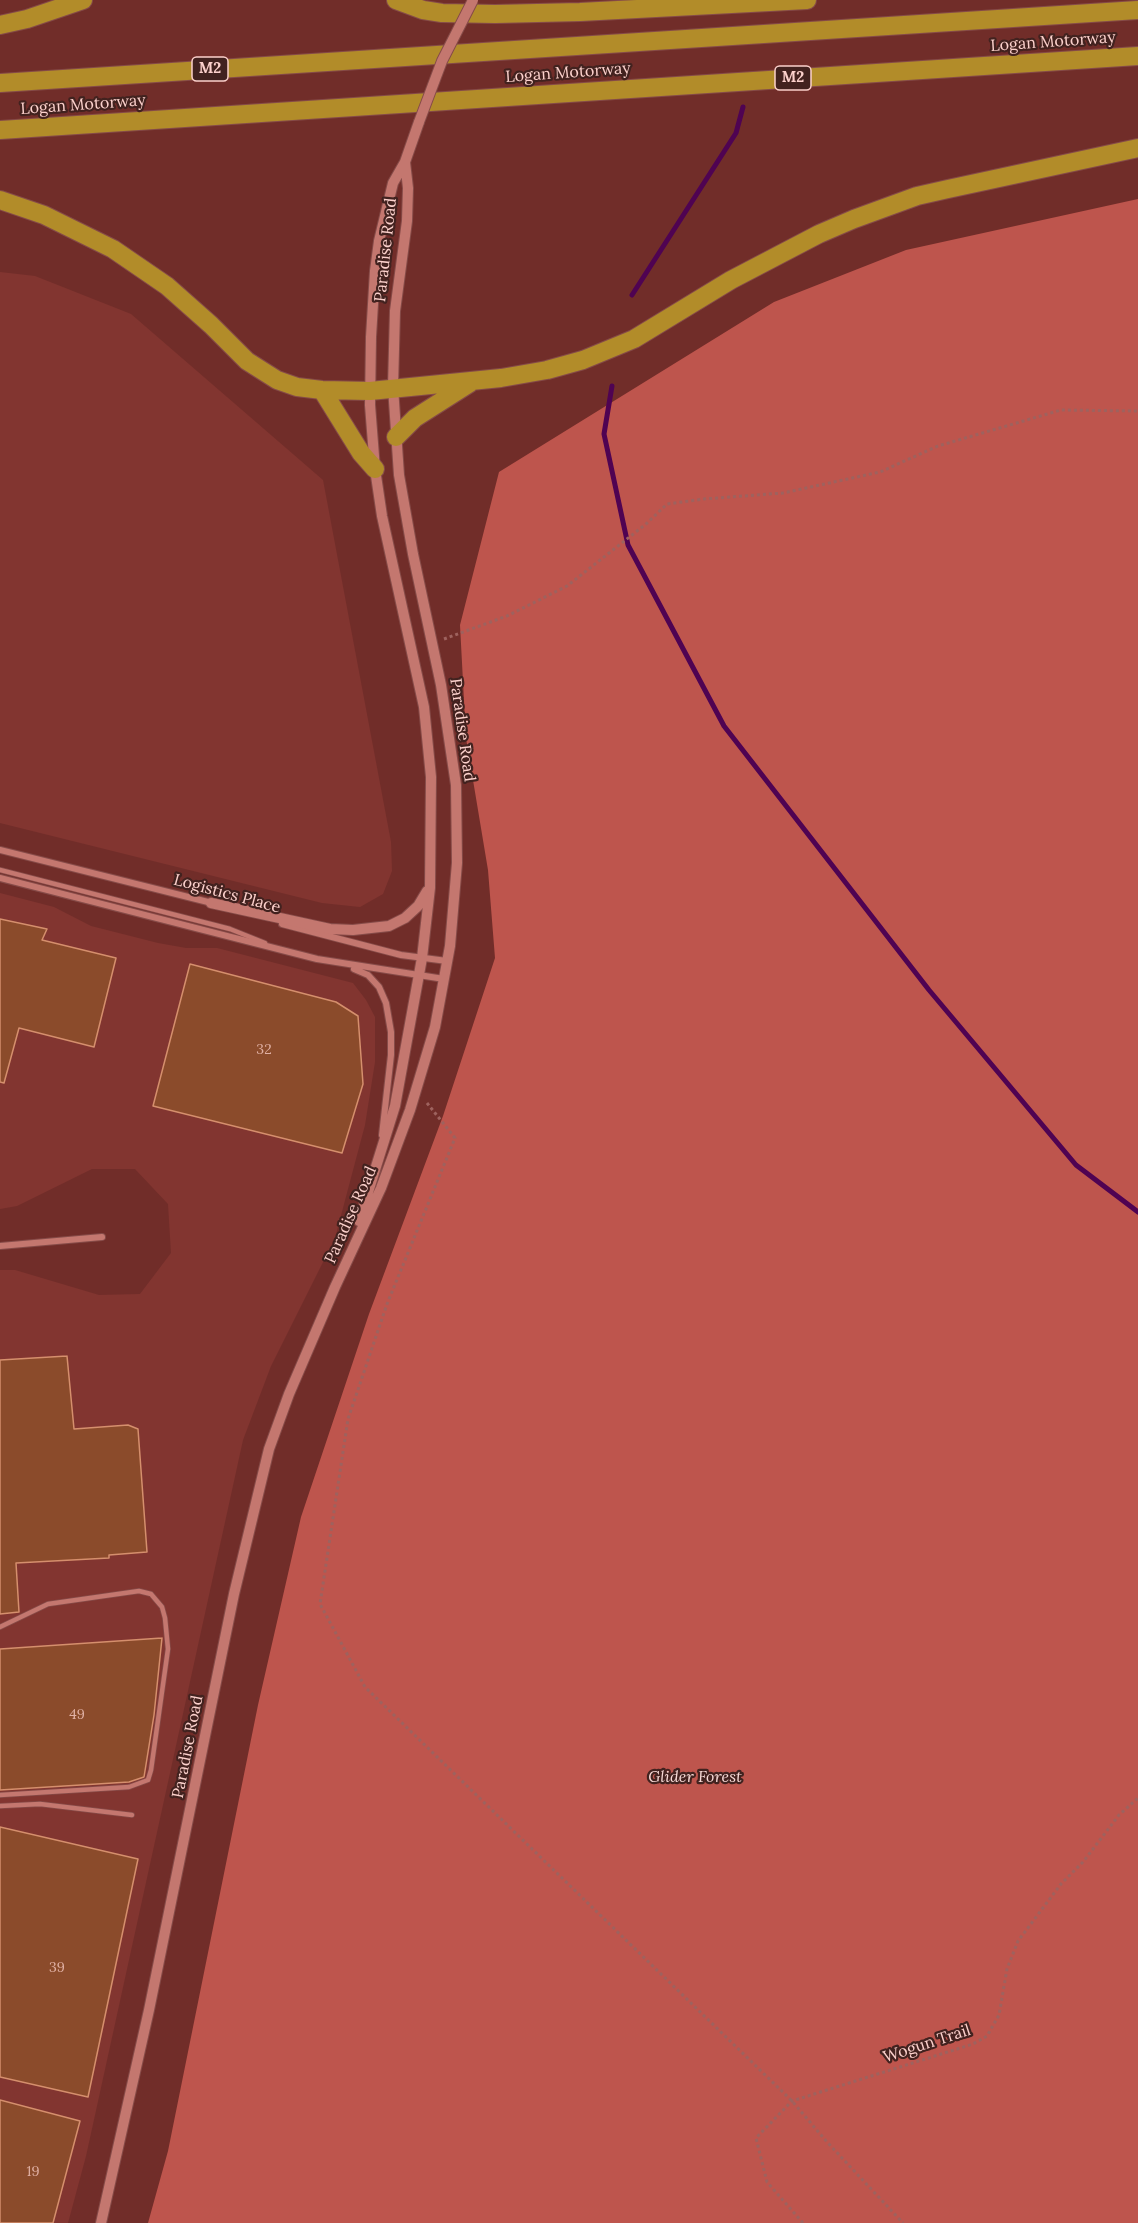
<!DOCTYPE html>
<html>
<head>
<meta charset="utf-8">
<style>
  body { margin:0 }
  canvas { display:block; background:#712d29 }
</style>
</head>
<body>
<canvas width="1138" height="2223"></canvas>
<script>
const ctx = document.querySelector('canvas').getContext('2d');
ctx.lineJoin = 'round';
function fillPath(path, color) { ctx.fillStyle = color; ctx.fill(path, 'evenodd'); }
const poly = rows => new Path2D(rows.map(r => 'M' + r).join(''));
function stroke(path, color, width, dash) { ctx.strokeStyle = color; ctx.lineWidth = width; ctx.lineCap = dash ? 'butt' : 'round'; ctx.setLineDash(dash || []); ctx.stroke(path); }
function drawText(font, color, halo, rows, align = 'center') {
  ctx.font = font + ' Lora,serif'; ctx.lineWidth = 4.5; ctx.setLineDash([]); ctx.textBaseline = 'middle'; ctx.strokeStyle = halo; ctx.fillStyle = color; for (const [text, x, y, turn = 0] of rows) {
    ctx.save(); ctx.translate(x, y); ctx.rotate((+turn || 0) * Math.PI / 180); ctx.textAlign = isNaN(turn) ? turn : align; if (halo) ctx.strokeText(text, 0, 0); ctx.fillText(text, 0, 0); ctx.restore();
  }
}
fillPath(poly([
  [0,272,35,276,131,314,323,480,391,842,392,871,383,894,360,907,322,903,0,823],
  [0,893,54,907,91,926,158,943,186,948,217,948,353,983,366,1000,375,1017,375,1062,365,1125,335,1238,271,1366,243,1440,86,2156,68,2223,0,2223,0,1270,15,1270,99,1295,140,1294,171,1253,168,1204,135,1169,92,1169,17,1206,0,1209]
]), '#823530');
fillPath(poly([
  [1138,199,1138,2223,148,2223,168,2151,258,1705,301,1517,369,1314,443,1116,495,958,488,870,466,738,460,625,499,472,774,302,906,250]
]), '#be554d');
stroke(poly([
  [632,295,736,133,743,107],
  [612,386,604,434,628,545,724,726,929,990,1076,1165,1138,1212]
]), '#4f0352', 5);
const building = poly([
  [0,919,47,929,42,940,116,958,94,1047,19,1028,4,1083,0,1082,0,919],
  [190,964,336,1002,358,1016,363,1084,342,1153,153,1106,190,964],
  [67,1356,74,1429,128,1425,138,1429,147,1552,109,1555,109,1558,16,1563,19,1612,0,1614,0,1360,67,1356],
  [162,1638,154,1715,144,1777,129,1782,0,1790,0,1649,162,1638],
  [0,1827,138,1859,88,2097,0,2077,0,1827],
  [0,2100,80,2121,53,2223,0,2223,0,2100]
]);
fillPath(building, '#8b4b2b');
stroke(building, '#d58f6d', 1.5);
const service = poly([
  [0,870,230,929,265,943],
  [0,1627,48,1604,139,1591,151,1594,162,1607,165,1618,168,1649,151,1770,148,1780,129,1787,0,1795],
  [0,1806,40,1804,132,1815]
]);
const minor = poly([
  [0,850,212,903],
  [0,878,317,959,444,979],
  [282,924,401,955,447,961],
  [354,969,368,975,379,987,386,1003,391,1032,391,1055,382,1135],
  [0,1246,102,1237]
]);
const tertiary = poly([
  [211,903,330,929,353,930,389,926,405,918,418,906,427,891],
  [359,1221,395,1106,422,958,430,888,431,777,424,707,382,516,375,469,370,405,371,337,375,271,379,241,393,183,405,162,419,122],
  [101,2223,149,2010,234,1594,269,1449,289,1394,335,1287,381,1188,410,1110,435,1027,450,946,457,863,456,785,441,685,413,554,399,475,393,387,395,311,407,221,408,188,405,162]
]);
const motorway = poly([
  [396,0,423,10,442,13,495,14,580,12,807,0],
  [0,25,27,19,83,0],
  [0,83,1138,10],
  [0,130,1138,56],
  [0,200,44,215,113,249,167,286,211,325,247,361,277,380,297,387,322,390,370,391,501,378,547,370,583,360,634,339,731,280,819,234,854,219,917,196,948,189,1138,148],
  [322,390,361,453,375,469],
  [396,437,415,418,470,383]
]);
stroke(service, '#864b48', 6);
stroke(minor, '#864b48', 8);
stroke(tertiary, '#864b48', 12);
stroke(motorway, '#864b48', 20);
stroke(poly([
  [444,639,507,616,567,586,646,524,667,504,704,499,783,493,880,472,938,446,1061,410,1138,411],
  [427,1103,455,1138,387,1304,348,1419,320,1604,365,1687,792,2101,827,2142,903,2223],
  [803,2223,767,2182,756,2138,792,2101,973,2044,987,2036,999,2015,1007,1969,1018,1941,1061,1884,1083,1862,1119,1815,1138,1798]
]), '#9e625e', 3, [3, 3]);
stroke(service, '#c4776f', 4.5);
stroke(minor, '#c4776f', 6);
stroke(tertiary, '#c4776f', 10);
stroke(motorway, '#b28c29', 18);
const tertiaryBridge = poly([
  [419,122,442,61,473,0]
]);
stroke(tertiaryBridge, '#864b48', 12, []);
stroke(tertiaryBridge, '#c4776f', 10);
drawText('14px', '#e0b0a4', null, [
  ["32",264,1050],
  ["49",77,1715],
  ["39",57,1968],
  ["19",33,2172]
]);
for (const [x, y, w] of [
  [210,69,36],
  [793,78,36]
]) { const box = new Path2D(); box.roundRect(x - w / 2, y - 12, w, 24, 4.5); ctx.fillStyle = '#42221f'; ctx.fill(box); stroke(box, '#fcd1cc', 1.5); }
drawText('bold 15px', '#fcd1cc', null, [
  ["M2",210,69],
  ["M2",793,78]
]);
drawText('16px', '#fcd1cc', '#42221f', [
  ["Logan Motorway",1053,42,-4],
  ["Logan Motorway",568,73,-4],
  ["Logan Motorway",83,105,-4],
  ["Paradise Road",386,250,-84],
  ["Paradise Road",462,730,82],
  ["Logistics Place",227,894,15],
  ["Paradise Road",351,1215,-66],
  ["Paradise Road",188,1747,-79],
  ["Wogun Trail",927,2044,-18]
]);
drawText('italic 16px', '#f8dad7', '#42221f', [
  ["Glider Forest",695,1777]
]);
</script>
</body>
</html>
